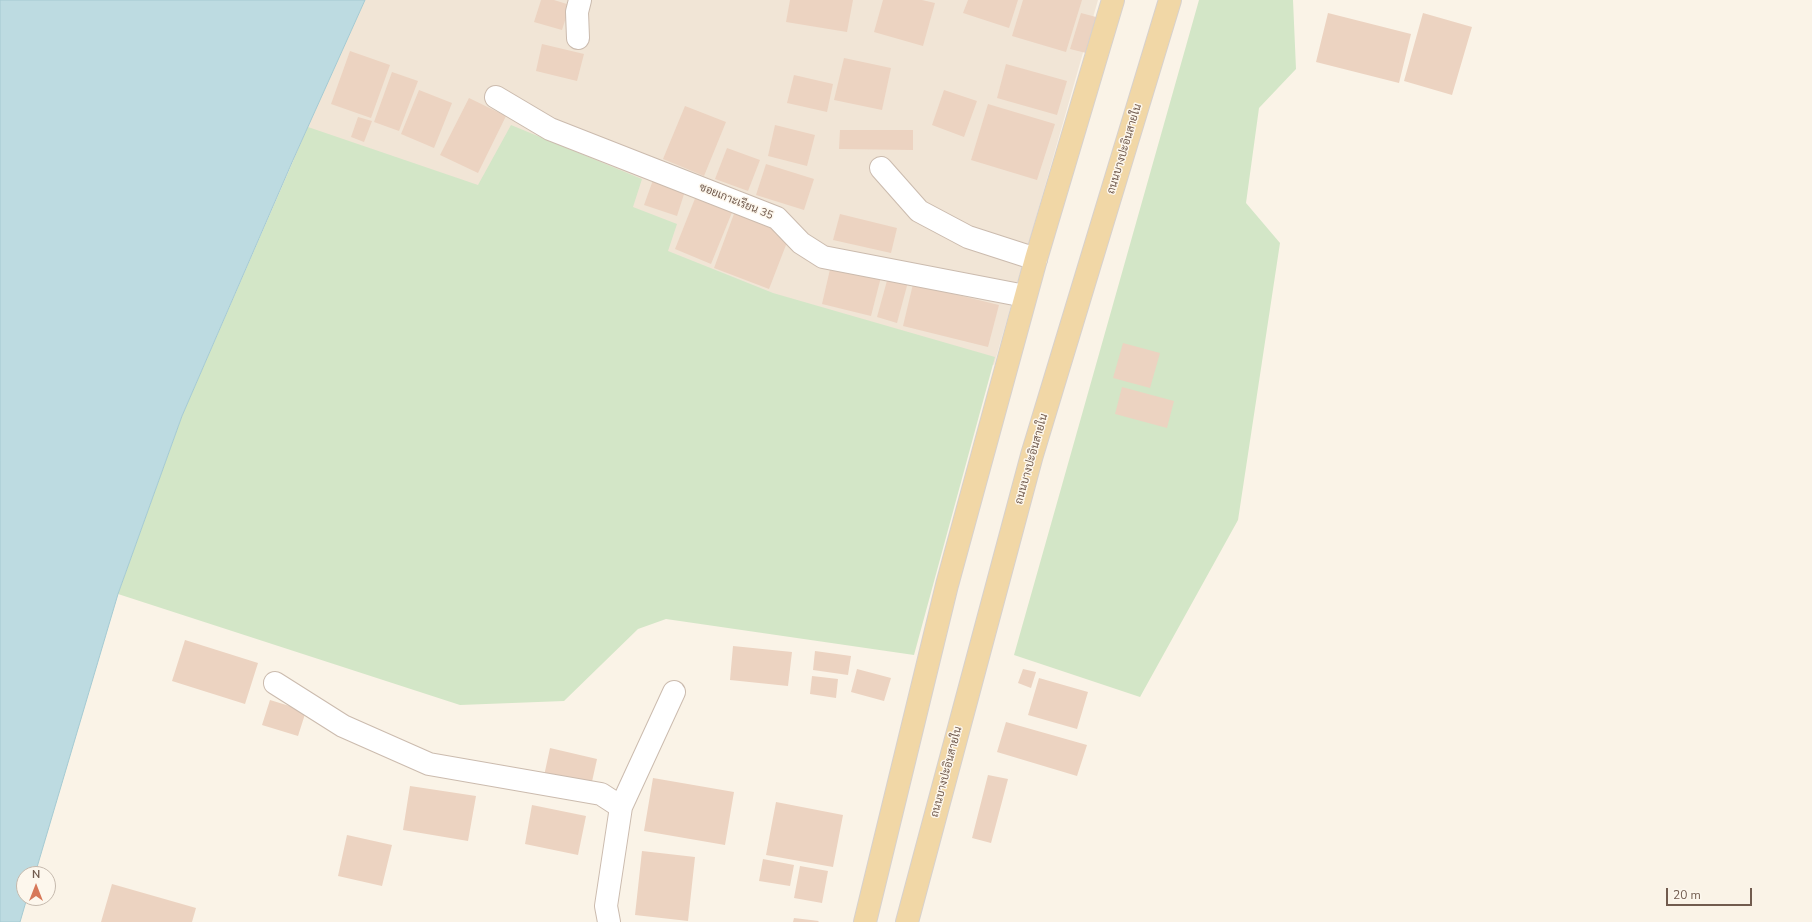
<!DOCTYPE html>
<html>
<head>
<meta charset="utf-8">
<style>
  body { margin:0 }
  #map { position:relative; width:1812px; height:922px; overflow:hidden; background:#faf3e7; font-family:"Nunito Sans",sans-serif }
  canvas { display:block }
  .north { position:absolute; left:16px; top:866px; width:40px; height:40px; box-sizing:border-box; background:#fdf7ed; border:1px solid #c5b9ad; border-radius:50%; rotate:0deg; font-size:11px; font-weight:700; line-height:16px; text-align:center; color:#715b4e }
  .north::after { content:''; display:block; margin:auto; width:14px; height:18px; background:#d77859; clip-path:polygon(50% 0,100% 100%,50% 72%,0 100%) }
  .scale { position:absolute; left:1666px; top:888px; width:86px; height:18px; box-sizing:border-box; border:2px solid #715b4e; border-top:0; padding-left:5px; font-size:12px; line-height:14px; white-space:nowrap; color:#715b4e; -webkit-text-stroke:3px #fdf7ed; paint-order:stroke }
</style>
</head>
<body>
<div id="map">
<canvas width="1812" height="922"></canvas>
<div class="north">N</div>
<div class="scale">20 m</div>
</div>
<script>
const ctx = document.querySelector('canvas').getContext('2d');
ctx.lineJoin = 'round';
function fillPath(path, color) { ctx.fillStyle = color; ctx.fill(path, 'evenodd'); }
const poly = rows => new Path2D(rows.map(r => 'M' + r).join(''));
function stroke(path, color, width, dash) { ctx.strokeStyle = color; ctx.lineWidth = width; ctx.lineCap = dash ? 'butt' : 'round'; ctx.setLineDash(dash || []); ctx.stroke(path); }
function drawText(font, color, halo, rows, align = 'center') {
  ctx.font = font + ' "Nunito Sans",Sarabun,sans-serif'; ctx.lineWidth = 3; ctx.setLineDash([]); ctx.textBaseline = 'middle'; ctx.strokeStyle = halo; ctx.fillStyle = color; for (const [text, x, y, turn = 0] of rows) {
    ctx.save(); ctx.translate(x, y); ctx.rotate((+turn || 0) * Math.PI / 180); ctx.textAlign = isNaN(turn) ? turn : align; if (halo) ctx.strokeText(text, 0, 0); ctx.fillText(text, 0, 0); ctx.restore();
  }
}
fillPath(poly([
  [365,0,1098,0,994,365,293,160]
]), '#f1e5d6');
fillPath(poly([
  [1199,0,1293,0,1296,69,1259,108,1246,203,1280,243,1238,520,1140,697,1014,655],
  [511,125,642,179,633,207,677,224,668,251,773,293,995,357,914,655,666,619,638,629,564,701,460,705,118,594,182,416,308,127,478,185]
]), '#d3e6c7');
const water = poly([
  [0,0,365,0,293,160,182,416,118,594,35,874,24,874,24,898,27,898,20,922,0,922,0,0]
]);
fillPath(water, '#bddbe1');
stroke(water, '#a5cad2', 1);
fillPath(poly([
  [541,0,554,0,570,5,562,30,534,22],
  [790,0,853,0,847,32,786,22],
  [883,0,922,0,935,3,923,46,874,32],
  [968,0,1018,0,1009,28,963,13],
  [1023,0,1082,0,1066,52,1012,36],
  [1081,13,1096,17,1086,53,1070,49],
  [1328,13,1411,34,1399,83,1316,62],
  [1423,13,1472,27,1452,95,1404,81],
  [542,44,584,54,577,81,536,71],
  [350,51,390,65,371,118,331,104],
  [844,58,891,68,882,110,834,100],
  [1006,64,1067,81,1057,115,997,98],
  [392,72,418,81,399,131,374,122],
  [794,75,833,84,827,112,787,103],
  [419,90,452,103,434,148,401,134],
  [944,90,977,101,964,137,932,125],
  [469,98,506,116,478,173,440,155],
  [988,104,1055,124,1037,180,971,160],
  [685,106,726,122,704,176,663,159],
  [358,117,372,121,364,142,351,137],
  [775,125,815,135,807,166,768,156],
  [840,130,913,130,913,150,839,149],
  [727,148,760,160,748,191,715,179],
  [766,164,814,179,804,210,756,195],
  [653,180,685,191,677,216,644,205],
  [696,196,733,210,711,264,675,249],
  [735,211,791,232,769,289,714,268],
  [840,214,897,228,891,253,833,240],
  [831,265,881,277,871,316,822,304],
  [888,277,908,282,897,323,877,317],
  [913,284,999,305,988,347,903,326],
  [1123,343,1160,353,1150,388,1113,378],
  [1122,387,1174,401,1167,428,1115,414],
  [185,640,258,663,245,704,172,681],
  [733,646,792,652,788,686,730,680],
  [815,651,851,656,848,675,813,670],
  [857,669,891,678,884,701,851,692],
  [1023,669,1036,672,1031,688,1018,683],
  [812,676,838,679,836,698,810,694],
  [1039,678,1088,692,1077,729,1028,715],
  [270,700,306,711,298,736,262,725],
  [1006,722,1087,745,1077,776,997,752],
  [550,748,597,759,591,786,544,776],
  [988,775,1008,779,991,843,972,838],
  [653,778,734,792,725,845,644,831],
  [410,786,476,796,468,841,403,830],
  [776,802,843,815,833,867,766,855],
  [532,805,586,816,578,855,525,844],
  [347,835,392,845,382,886,338,876],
  [642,851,695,857,688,921,635,915],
  [763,859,794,865,790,886,759,881],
  [800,866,828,871,822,903,794,898],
  [112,884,196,908,192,922,101,922],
  [794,918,819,921,818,922,793,922]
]), '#ecd3c1');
const minor = poly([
  [578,38,577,12,580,0],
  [496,97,550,129,777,218,801,243,823,257,1025,296],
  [881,168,919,211,968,237,1036,259],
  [275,683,343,726,429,764,601,794,621,807],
  [609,922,606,906,621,807,674,692]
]);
const major = poly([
  [865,922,947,585,1036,259,1113,0],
  [907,922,1032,455,1170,0]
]);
stroke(minor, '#cbbbae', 24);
stroke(major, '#d7d1cd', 24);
stroke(minor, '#fff', 22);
stroke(major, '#f1d7a6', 22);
drawText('11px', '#715b4e', '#fdf7ed', [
  ["ถนนบางปะอินสายใน",1125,149,-73],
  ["ซอยเกาะเรียน 35",736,202,22],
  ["ถนนบางปะอินสายใน",1032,459,-74],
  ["ถนนบางปะอินสายใน",947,772,-75]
]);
</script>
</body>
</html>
